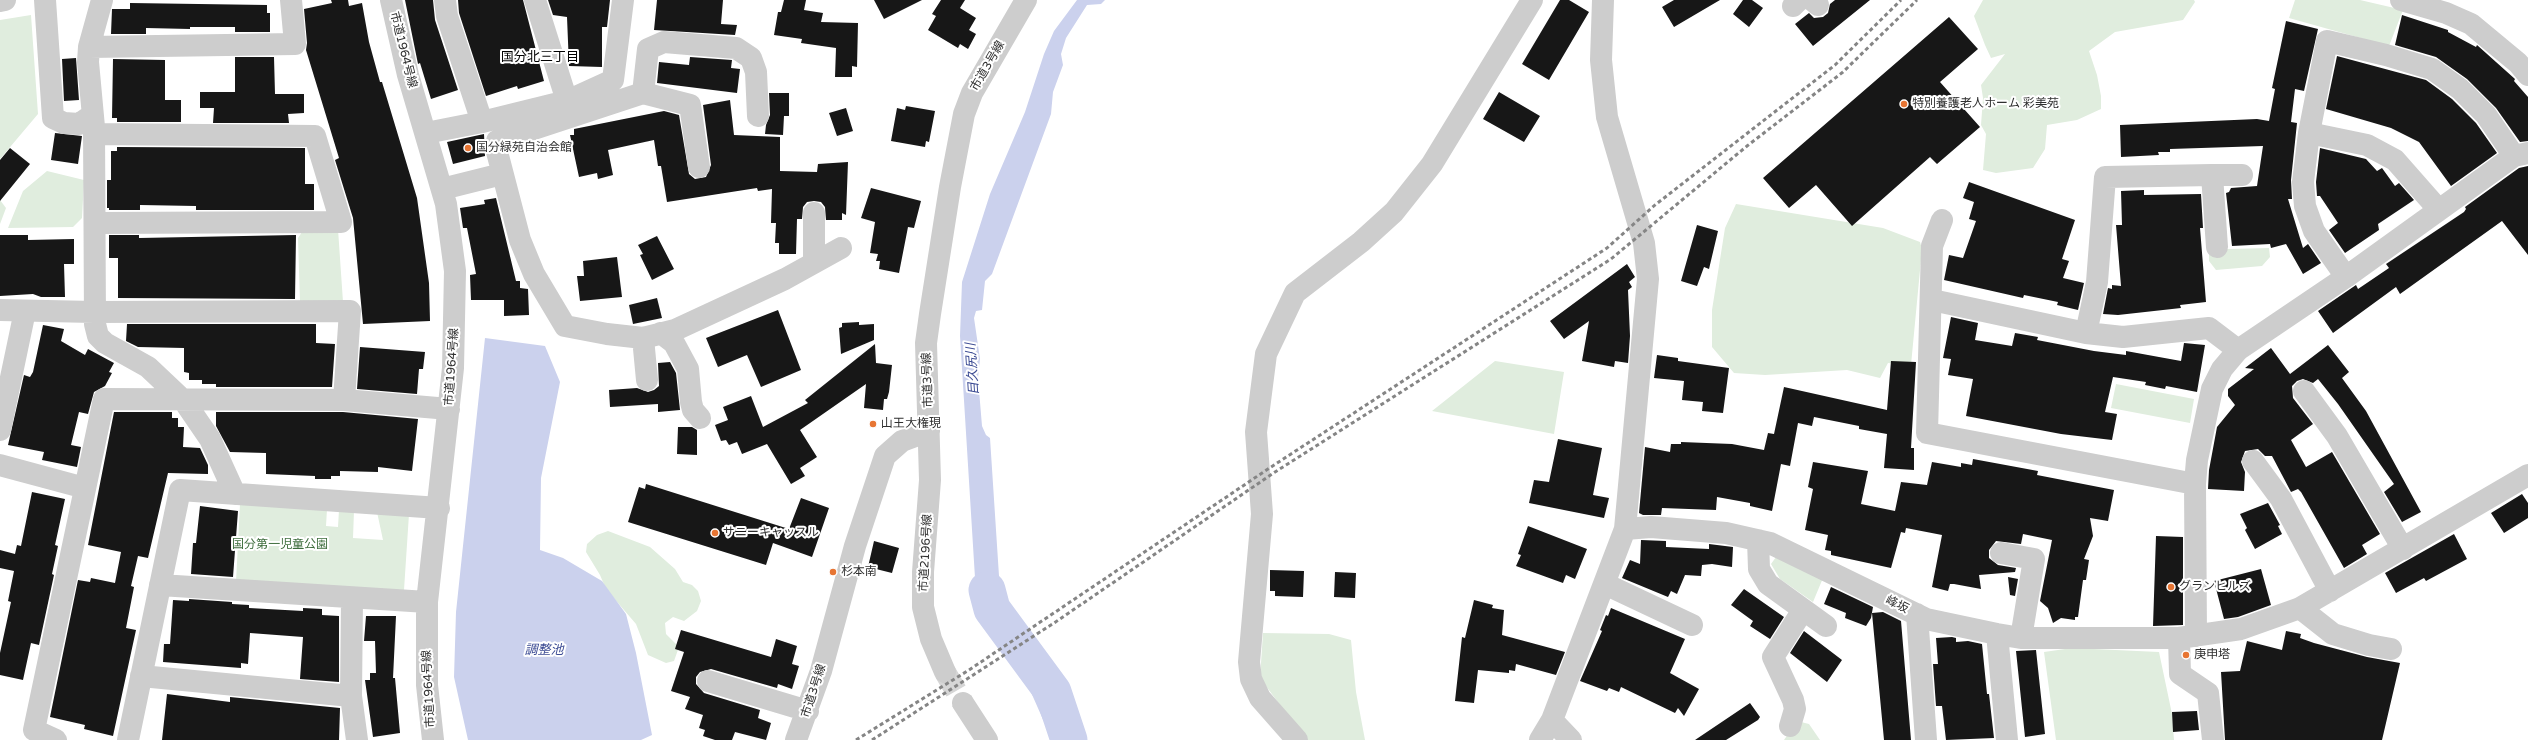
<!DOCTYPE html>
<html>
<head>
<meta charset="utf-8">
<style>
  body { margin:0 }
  canvas { display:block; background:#fff }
</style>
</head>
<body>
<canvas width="2528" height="740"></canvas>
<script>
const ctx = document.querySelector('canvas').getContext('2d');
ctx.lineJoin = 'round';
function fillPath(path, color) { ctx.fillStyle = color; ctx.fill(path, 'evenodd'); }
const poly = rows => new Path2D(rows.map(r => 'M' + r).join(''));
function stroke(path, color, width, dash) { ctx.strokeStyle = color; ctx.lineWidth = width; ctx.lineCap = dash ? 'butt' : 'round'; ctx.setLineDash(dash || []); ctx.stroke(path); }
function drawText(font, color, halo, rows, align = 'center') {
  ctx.font = font + ' "Varela Round","Noto Sans JP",sans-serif'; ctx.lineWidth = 4; ctx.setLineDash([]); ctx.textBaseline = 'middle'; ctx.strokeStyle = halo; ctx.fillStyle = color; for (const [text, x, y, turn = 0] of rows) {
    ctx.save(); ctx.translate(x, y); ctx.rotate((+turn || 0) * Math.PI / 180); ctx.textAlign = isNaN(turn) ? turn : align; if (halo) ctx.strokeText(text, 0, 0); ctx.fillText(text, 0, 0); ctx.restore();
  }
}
fillPath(poly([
  [1983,0,2194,0,2195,2,2183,20,2115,32,2089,51,2097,75,2101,96,2101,109,2077,120,2047,125,2045,149,2033,168,1996,173,1983,170,1986,134,1981,125,1983,98,1981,85,2005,54,1991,58,1985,45,1974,16],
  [2295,0,2360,0,2403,10,2389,46,2289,18],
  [31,15,38,114,0,159,0,20],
  [47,171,84,180,82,218,73,227,8,228,23,191],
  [0,200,6,208,0,224],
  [1736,204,1883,228,1920,242,1922,249,1911,365,1888,363,1880,378,1847,370,1765,375,1734,373,1712,347,1712,310,1725,228],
  [304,229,338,229,343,302,300,302,298,238],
  [2217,247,2228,249,2269,248,2270,257,2262,266,2216,270,2209,261,2209,253],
  [1495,361,1564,372,1554,434,1432,411],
  [2116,384,2194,399,2190,423,2111,408],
  [240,504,327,509,326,526,338,527,339,510,354,511,353,538,383,540,377,512,409,514,404,590,236,582],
  [608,531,650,547,675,569,683,582,692,585,698,591,701,601,697,611,684,621,673,617,665,623,666,634,679,647,674,661,666,663,648,655,636,624,606,589,600,575,586,552,587,544,597,535],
  [1776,557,1823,578,1813,602,1780,579,1771,564],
  [1263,633,1329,634,1351,640,1356,692,1365,740,1306,740,1260,678],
  [2072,648,2159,652,2172,714,2174,740,2056,740,2044,652],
  [1797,721,1809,724,1820,740,1784,740]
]), '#e0edde');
fillPath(poly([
  [1077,0,1105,0,1101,4,1087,5,1066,38,1061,54,1063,65,1053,92,1051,114,992,274,985,281,982,310,976,311,974,318,980,359,978,378,982,426,986,435,990,438,999,576,994,578,994,594,1000,609,1016,622,1020,628,1000,642,982,613,976,594,960,336,962,282,990,194,1025,112,1044,54,1054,31],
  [485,338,545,346,560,382,541,478,540,550,563,558,602,581,626,614,636,653,652,735,641,740,468,740,454,677,456,612],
  [1039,652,1064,698,1079,740,1052,740,1030,690,1015,670]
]), '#cbd1ed');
fillPath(poly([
  [1038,650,1041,650,1014,671,1014,668]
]), '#fff');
stroke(poly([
  [987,590,992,609,1053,692,1069,740]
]), '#cbd1ed', 37);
fillPath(poly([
  [331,0,348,0,349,6,362,3,369,42,380,82,382,82,417,198,429,283,430,321,363,324,353,218,335,160,339,158,306,50,307,43,304,9,332,3],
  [405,0,433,0,435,20,458,90,431,99,420,63,418,64],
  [458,0,523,0,544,81,518,89,517,86,486,96,459,13],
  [548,0,610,0,607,27,602,27,602,67,569,66,567,17,553,15],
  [657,0,723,0,721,24,737,25,735,35,654,30],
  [784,0,806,0,804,10,823,13,821,22,858,23,857,67,852,66,852,77,835,77,836,48,801,43,802,39,774,35,778,12,781,12],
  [874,0,922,0,884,19],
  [941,0,965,0,960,8,976,18,969,30,976,34,968,49,960,44,958,48,928,30,936,16,932,14],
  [1560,0,1569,0,1589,12,1549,80,1522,64],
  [1674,0,1720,0,1674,27,1662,7],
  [1743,0,1752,0,1763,8,1749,27,1733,14],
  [1835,0,1870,0,1813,46,1795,24,1809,13,1814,18,1823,17,1828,13,1830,4],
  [130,3,267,5,267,13,270,13,270,32,235,32,235,27,190,27,190,29,146,28,146,34,111,34,112,9,130,9],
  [2402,15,2448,30,2448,32,2476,47,2477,45,2515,79,2514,81,2528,97,2528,141,2520,142,2496,108,2467,79,2436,57,2395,45],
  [1949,17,1978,49,1940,82,1980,127,1937,164,1930,157,1852,226,1816,185,1789,208,1763,178],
  [2286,21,2318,29,2304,91,2295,89,2291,122,2297,123,2291,180,2292,199,2288,199,2303,248,2308,244,2321,263,2303,274,2286,244,2271,248,2270,244,2232,246,2226,193,2229,192,2231,188,2257,186,2263,146,2170,149,2170,152,2158,152,2159,155,2121,157,2120,125,2257,119,2269,121,2275,89,2272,88],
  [2337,56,2426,80,2452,99,2476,123,2497,153,2451,186,2419,142,2391,128,2326,109],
  [235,57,274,57,275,94,304,94,304,113,288,114,289,123,213,123,214,108,200,108,200,92,235,92],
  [690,57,732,60,731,68,740,69,737,93,657,83,659,62,689,65],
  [76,58,79,100,64,101,62,59],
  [113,59,165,60,165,100,181,100,181,122,117,122,117,118,112,118],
  [1499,92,1540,116,1524,142,1483,119],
  [769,93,789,93,789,116,784,116,783,135,765,134,766,125,770,115],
  [730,100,734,135,780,137,780,171,817,172,818,164,848,162,846,215,842,213,842,220,826,220,825,207,821,202,814,201,807,202,803,207,802,219,797,219,796,254,779,254,779,243,775,243,776,223,771,223,772,189,758,191,757,188,667,202,661,166,658,166,654,140,608,150,613,175,598,179,597,173,579,177,570,135,574,135,574,129,664,111,679,115,689,174,695,179,706,177,711,165,703,105],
  [906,106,935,111,929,142,926,141,925,147,891,141,897,108,905,110],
  [846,108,853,131,837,136,829,113],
  [55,133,82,136,78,164,51,160],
  [484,134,485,156,453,164,447,142],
  [117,147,305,148,305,184,314,184,314,210,196,210,196,206,140,205,140,210,109,210,109,208,107,208,107,180,111,180,111,151,117,151],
  [10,148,30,164,0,201,0,160],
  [2320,148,2366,159,2377,171,2382,168,2395,186,2399,183,2414,200,2378,224,2379,230,2345,253,2329,230,2338,223,2320,196,2317,196,2316,182],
  [2528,166,2528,255,2502,221,2400,294,2396,287,2333,333,2318,311,2356,285,2358,289,2389,268,2386,264,2464,212,2466,209,2465,207,2519,168],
  [1969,182,2075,220,2062,259,2069,261,2063,278,2084,283,2078,310,2057,305,2058,302,2024,295,2023,298,1944,280,1949,255,1963,258,1976,221,1969,219,1974,202,1963,198],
  [871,188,921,201,914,228,908,227,899,273,879,269,880,261,876,261,878,254,870,253,875,222,861,218],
  [2144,190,2144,195,2201,194,2203,228,2200,228,2206,302,2180,305,2181,308,2118,315,2103,314,2108,288,2112,289,2112,285,2121,286,2116,225,2122,225,2121,191],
  [496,198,516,281,520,281,520,288,528,289,529,315,504,316,504,300,471,300,470,275,476,274,467,228,463,228,460,208,485,204,484,200],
  [1697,225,1718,231,1709,269,1704,267,1697,286,1681,281],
  [0,235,28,235,28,240,74,239,74,264,64,264,65,297,41,297,33,294,0,296],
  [109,235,139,235,139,238,296,235,295,299,118,298,118,258,109,258],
  [657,236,674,269,652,280,640,255,643,254,638,245],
  [617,257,622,297,580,301,577,276,584,276,583,261],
  [1627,264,1635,277,1629,282,1632,287,1628,290,1630,336,1628,363,1615,361,1614,367,1582,361,1589,321,1564,339,1550,321],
  [657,298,662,318,633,324,629,305],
  [778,310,801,370,761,387,747,355,718,367,706,338],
  [1951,317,1978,323,1975,340,2012,346,2015,333,2038,337,2037,340,2094,351,2126,355,2126,351,2181,361,2184,343,2205,345,2197,392,2166,386,2165,389,2145,385,2146,382,2113,377,2105,412,2117,414,2112,440,2061,434,1966,416,1973,379,1948,375,1951,359,1943,358],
  [859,322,859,325,874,324,874,340,841,354,839,328,842,327,842,323],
  [127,324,316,324,316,343,335,344,332,387,216,387,216,384,202,384,202,380,189,380,189,373,184,372,184,348,138,347,126,341],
  [43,325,64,329,61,341,85,355,88,349,114,363,109,372,112,373,105,386,94,392,88,414,79,412,71,445,81,447,77,467,42,460,44,452,8,445,24,375,30,377,33,372],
  [875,344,876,363,892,365,889,392,887,399,884,399,883,410,864,408,866,384,800,430,817,457,800,468,805,476,791,484,767,444,742,454,737,442,729,445,726,440,721,441,715,425,728,420,723,407,751,396,763,427,808,403,805,400],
  [2328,345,2349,372,2342,378,2366,411,2421,512,2402,522,2384,492,2394,484,2338,404,2318,379,2313,383,2303,379,2297,381,2292,386,2293,398,2313,424,2291,440,2306,467,2332,452,2380,534,2362,545,2367,554,2344,568,2301,492,2298,489,2291,492,2272,456,2265,456,2258,449,2245,451,2241,462,2245,472,2244,491,2208,489,2209,470,2217,427,2235,405,2228,396,2228,389,2254,369,2245,368,2271,348,2290,374],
  [360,347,425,352,423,369,419,369,417,394,357,389],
  [1657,355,1678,358,1678,361,1729,368,1723,413,1702,411,1703,402,1682,400,1684,381,1654,378],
  [1891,361,1916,362,1911,448,1914,448,1914,470,1884,468,1887,434,1859,429,1859,426,1814,417,1812,426,1798,423,1790,466,1781,464,1772,511,1750,506,1750,503,1717,497,1716,510,1662,508,1661,515,1643,515,1639,513,1645,447,1670,452,1671,444,1681,444,1681,442,1732,444,1764,450,1768,433,1774,434,1784,387,1887,410],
  [670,362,676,373,680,410,658,412,658,404,610,407,609,390,637,388,648,392,654,390,659,386,658,363],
  [114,412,172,412,172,418,178,418,178,427,184,427,183,447,200,448,208,465,208,474,168,473,148,558,138,556,131,586,134,587,126,628,136,630,113,736,84,729,85,725,50,717,78,580,90,582,91,578,115,583,121,552,88,545],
  [216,412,343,412,418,419,412,471,378,467,378,472,340,471,340,476,331,476,331,479,315,479,315,476,266,474,266,453,230,452,216,426],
  [678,427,692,427,697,430,697,455,677,454],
  [1558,439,1602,448,1593,495,1609,498,1604,518,1529,503,1534,480,1549,482],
  [1973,459,2038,471,2037,475,2114,490,2108,521,2090,518,2093,536,2084,559,2089,560,2086,580,2083,580,2078,617,2075,617,2075,620,2061,618,2053,623,2048,608,2040,601,2052,540,2023,534,2021,544,1996,541,1989,550,1989,558,1998,565,2016,568,2015,572,1979,575,1981,589,1954,584,1950,584,1948,591,1932,587,1942,535,1906,528,1905,533,1901,532,1891,568,1831,555,1831,551,1825,550,1828,535,1805,530,1813,489,1808,487,1813,462,1868,471,1861,504,1895,511,1901,482,1927,485,1932,462,1961,467,1961,463,1972,465],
  [646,484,789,529,801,498,829,508,812,557,773,543,766,565,628,522,639,487,645,489],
  [32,492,65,499,55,545,58,546,52,574,54,575,39,645,31,643,23,680,0,675,0,653,11,602,8,601,14,571,0,568,0,550,15,554,17,545,21,546],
  [2522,494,2528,503,2528,518,2504,533,2491,513],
  [2268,503,2280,525,2278,526,2282,534,2255,549,2245,530,2247,528,2240,514],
  [200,506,238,511,233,577,191,574,193,543,196,543],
  [1528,526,1587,549,1575,579,1566,575,1563,583,1516,566,1521,555,1518,554],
  [2454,534,2467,559,2426,581,2424,578,2396,593,2385,573],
  [2156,536,2183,537,2183,625,2153,626],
  [1641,540,1666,541,1666,547,1709,549,1709,544,1733,547,1732,567,1712,564,1702,565,1701,576,1685,575,1677,594,1671,591,1668,597,1622,578,1630,560,1640,564],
  [874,541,899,548,892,573,868,567],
  [2261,569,2271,605,2238,617,2224,619,2214,581],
  [1270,570,1304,571,1303,597,1275,596,1275,591,1270,591],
  [1335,572,1356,573,1355,598,1334,597],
  [2008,577,2018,579,2015,596,2010,595],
  [1831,587,1873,607,1871,618,1866,626,1845,618,1846,613,1824,604],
  [1744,589,1784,617,1770,639,1750,626,1753,621,1731,605],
  [189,599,232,602,232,604,249,605,249,608,303,611,303,608,322,609,322,615,339,616,339,682,300,679,303,637,250,633,248,664,241,663,241,668,163,662,164,644,170,644,173,600,189,601],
  [1474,600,1493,605,1492,608,1504,610,1502,635,1565,652,1556,675,1516,664,1515,671,1509,670,1509,673,1478,670,1474,703,1455,701,1462,637,1465,638],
  [1611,608,1685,639,1670,673,1699,689,1684,716,1678,708,1675,713,1621,687,1619,692,1609,688,1607,691,1580,681,1602,631,1600,630,1606,615,1608,616],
  [1883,612,1901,621,1911,740,1884,740,1872,613],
  [366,616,396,616,393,678,395,678,400,733,373,737,365,680,370,680,370,673,376,673,375,641,364,641],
  [681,630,771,657,776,639,797,646,792,664,799,666,792,689,778,684,777,688,711,669,700,672,696,677,696,684,704,693,760,710,758,718,771,723,766,740,735,732,732,740,715,740,703,736,705,730,699,728,703,715,685,709,690,697,671,691,684,652,675,649],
  [1804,631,1842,660,1827,682,1790,653],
  [2286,631,2301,634,2300,638,2314,643,2367,657,2400,663,2382,740,2225,740,2221,672,2240,671,2247,641,2282,650],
  [1952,637,1956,638,1956,642,1968,641,1982,644,1987,694,1989,694,1994,738,1946,740,1942,706,1936,706,1933,664,1938,664,1936,638],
  [2036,650,2045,734,2025,737,2016,651],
  [167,694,230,702,230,697,340,708,339,740,162,740],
  [1750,703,1760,717,1758,720,1726,740,1695,740],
  [2197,711,2199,730,2173,732,2172,712]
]), '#171717');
stroke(poly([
  [945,672,963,703]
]), '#d6d6d6', 22, [22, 11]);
stroke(poly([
  [45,0,53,118,64,123,79,124,92,115],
  [102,0,89,47,88,62,94,127,95,324,98,336,105,343,148,367,184,401,210,439,235,494],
  [391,0,408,75,446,204,455,271,453,368,427,602,427,685,433,740],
  [445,0,447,16,482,122],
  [535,0,567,101],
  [1812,0,1818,5],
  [2401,0,2446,13,2471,24,2518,63,2528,75],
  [0,1,5,0],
  [1793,6,1799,0],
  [89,47,295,44,291,0],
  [643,93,648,49,664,42,736,48,751,58,756,72,758,116],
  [426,133,482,122,567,101,613,80,623,0],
  [2309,133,2367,145,2395,160,2439,210],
  [94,134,315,136,341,222,95,223],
  [699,167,690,105,643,93,497,141,496,148,520,240,534,274,565,326,607,334,643,338,675,330,785,279,841,248],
  [2212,175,2242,175],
  [442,189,502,174],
  [1942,220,1932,246,1927,433,2195,484],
  [814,261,814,213],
  [2346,277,2314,231,2305,206,2303,182,2309,133,2327,41,2386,55,2432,69,2460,89,2486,115,2514,156],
  [1932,300,2086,333,2123,337,2209,328,2238,350],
  [0,310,94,312,350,311,344,400],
  [661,333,674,343,688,369,691,402,693,410,700,418],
  [2086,333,2097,282,2105,177,2212,175,2217,247],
  [643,338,647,380],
  [2304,391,2337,436,2403,549],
  [0,430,25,311],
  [2253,461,2281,499,2330,591],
  [0,465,85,488],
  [1625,529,1651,527,1726,533,1770,543,1926,619,1997,634,2021,638,2179,638,2241,629,2300,608,2528,475],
  [1758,540,1759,569,1768,584,1826,626],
  [2001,553,2034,559,2021,638],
  [1605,584,1692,625],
  [160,585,427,602],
  [352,598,351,696,357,740],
  [2300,608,2333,634,2369,645,2391,649],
  [1917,614,1926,740],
  [1997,634,2007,740],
  [2196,636,2195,484,2197,460,2212,389,2222,369,2238,350,2346,277,2514,156,2528,153],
  [2179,638,2180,674,2208,693,2213,740],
  [945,672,931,639,923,607,923,572,930,480,926,343,930,314,950,187,964,114,972,93,1026,0],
  [141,676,351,696],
  [708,681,808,711],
  [963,703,987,740],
  [1552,720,1571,740],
  [1790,726,1795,709,1793,700,1773,657,1803,610],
  [56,740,34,730,104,399,344,400,449,409],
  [128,740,180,490,439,508],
  [796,740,821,671,855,546,885,456,902,441,929,431],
  [1297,740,1260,698,1251,679,1249,662,1262,514,1256,432,1266,354,1295,293,1361,242,1394,212,1432,164,1532,0],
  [1540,740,1552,720,1625,529,1648,279,1644,243,1607,117,1601,60,1603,0]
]), '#cdcdcd', 22);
stroke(poly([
  [856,740,969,670,1271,467,1607,248,1655,205,1835,65,1901,0],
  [872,740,1054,623,1275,472,1611,259,1747,146,1843,72,1917,0]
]), '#858585', 3, [4, 3]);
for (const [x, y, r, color] of [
  [1904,104,4,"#e77533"],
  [468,148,4,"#e77533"],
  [873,424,4,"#e77533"],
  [715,533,4,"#e77533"],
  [833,572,4,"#e77533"],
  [2171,587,4,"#e77533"],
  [2186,655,4,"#e77533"]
]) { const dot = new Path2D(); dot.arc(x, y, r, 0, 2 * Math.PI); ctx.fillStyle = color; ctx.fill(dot); stroke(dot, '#fff', 1.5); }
drawText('12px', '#303030', '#fff', [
  ["市道1964号線",403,50,76],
  ["市道3号線",988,66,-60],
  ["市道1964号線",452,367,-86],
  ["市道3号線",928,380,-92],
  ["市道2196号線",926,553,-87],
  ["峰坂",1897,605,26],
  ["市道1964号線",429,689,-93],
  ["市道3号線",814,691,-72]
]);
drawText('12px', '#303030', '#fff', [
  ["特別養護老人ホーム 彩美苑",1912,104],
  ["国分緑苑自治会館",476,148],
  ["山王大権現",881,424],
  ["サニーキャッスル",723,533],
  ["杉本南",841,572],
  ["グランヒルズ",2179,587],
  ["庚申塔",2194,655]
], 'left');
drawText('12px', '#3e6d3d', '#fff', [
  ["国分第一児童公園",280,545]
]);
drawText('13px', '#000', '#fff', [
  ["国分北三丁目",540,58]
]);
drawText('italic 13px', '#3d4c94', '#fff', [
  ["目久尻川",973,369,-94],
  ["調整池",544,651]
]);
</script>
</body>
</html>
